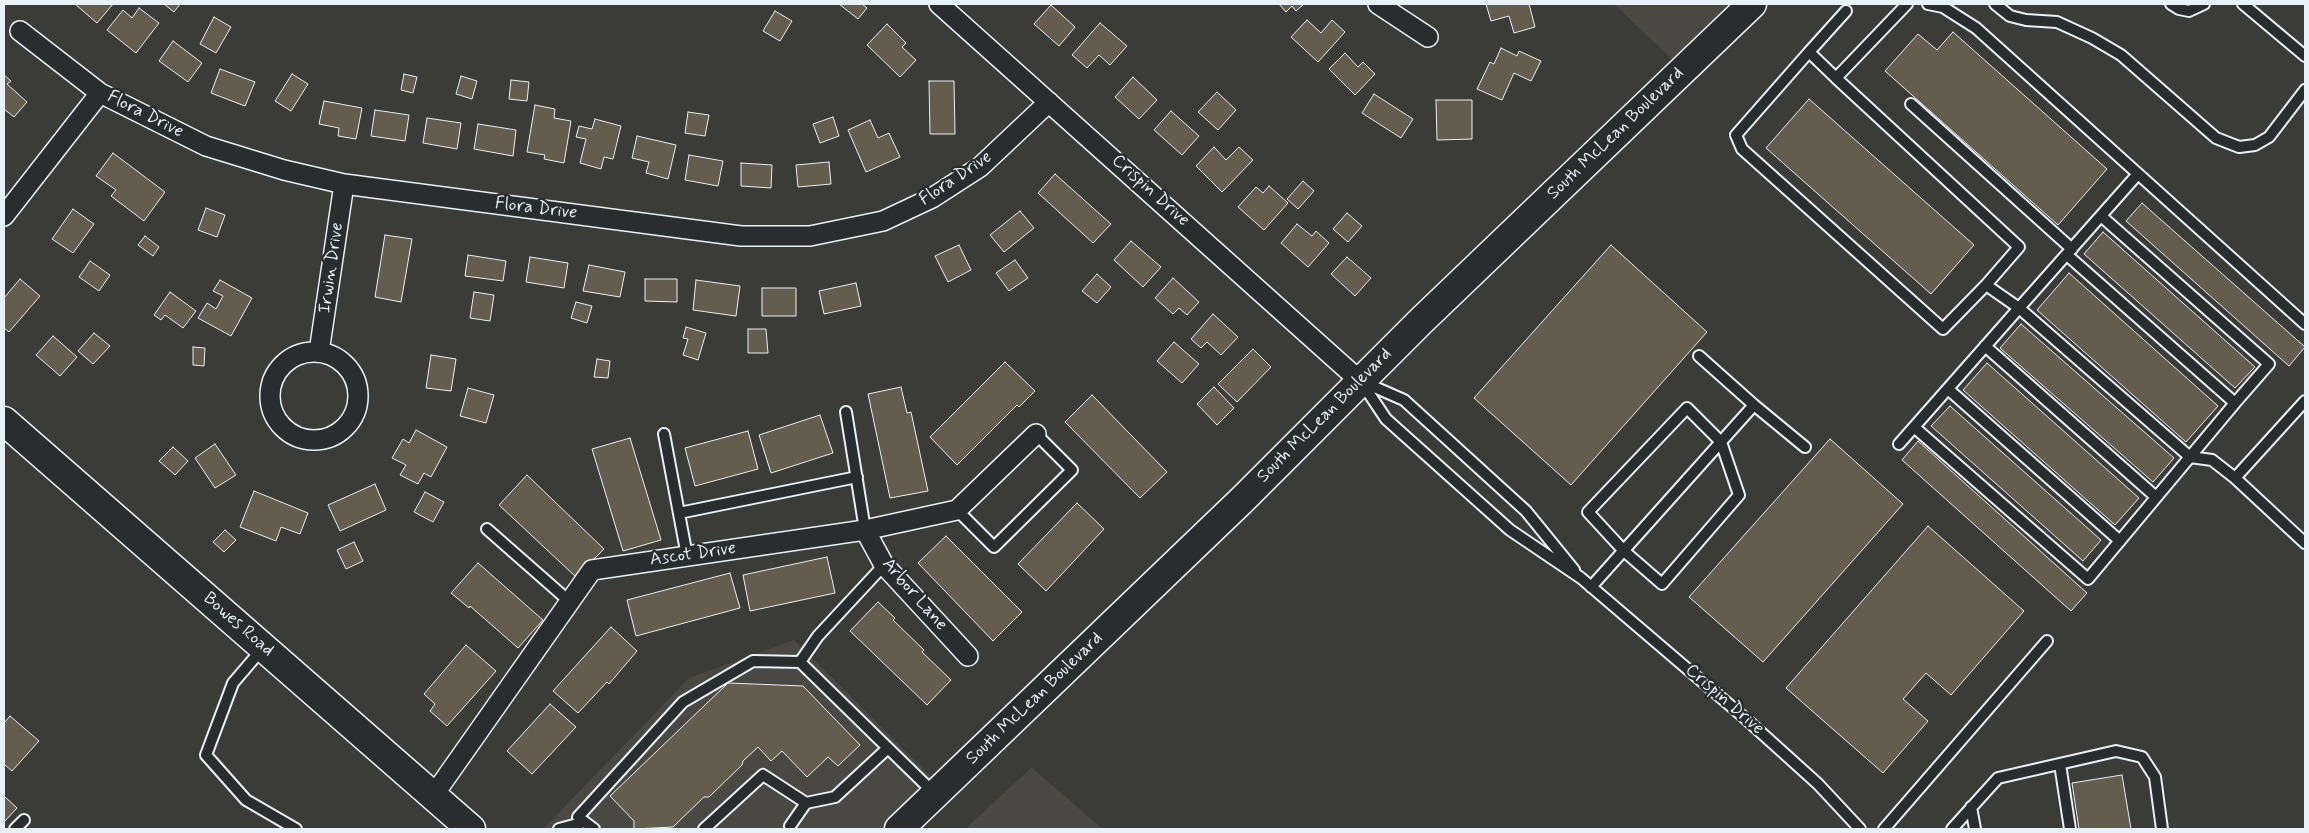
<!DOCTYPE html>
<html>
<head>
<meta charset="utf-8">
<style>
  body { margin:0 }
  #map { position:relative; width:2309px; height:833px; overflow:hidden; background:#3b3b37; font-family:Mynerve,sans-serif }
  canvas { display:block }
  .frame { position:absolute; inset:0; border:5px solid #e8f1f8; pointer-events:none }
</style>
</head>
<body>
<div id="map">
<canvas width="2309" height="833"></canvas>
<div class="frame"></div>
</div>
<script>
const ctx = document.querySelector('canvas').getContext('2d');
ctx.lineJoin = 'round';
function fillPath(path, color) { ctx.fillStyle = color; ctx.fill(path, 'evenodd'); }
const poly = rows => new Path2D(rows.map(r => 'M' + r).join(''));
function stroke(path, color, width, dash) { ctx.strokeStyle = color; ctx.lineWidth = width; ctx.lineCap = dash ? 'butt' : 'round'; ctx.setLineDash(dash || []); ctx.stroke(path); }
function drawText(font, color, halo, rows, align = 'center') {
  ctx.font = font + ' Mynerve,sans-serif'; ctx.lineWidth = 5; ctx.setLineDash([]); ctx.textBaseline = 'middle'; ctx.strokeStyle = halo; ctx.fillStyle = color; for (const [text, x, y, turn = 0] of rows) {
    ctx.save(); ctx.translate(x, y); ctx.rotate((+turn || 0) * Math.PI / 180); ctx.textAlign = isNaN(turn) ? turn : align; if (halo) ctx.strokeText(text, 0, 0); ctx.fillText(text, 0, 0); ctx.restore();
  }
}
fillPath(poly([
  [1614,4,1746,4,1679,66],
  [794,640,939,784,892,829,543,829,689,678],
  [1032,767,1032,768,1103,829,965,829]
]), '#4a4842');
const building = poly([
  [75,4,113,4,97,23,75,4],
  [164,4,180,4,174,12,164,4],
  [839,4,862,4,867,8,858,19,839,4],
  [1279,4,1304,4,1296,11,1292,6,1286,12,1279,4],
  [1486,4,1529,4,1535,27,1514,33,1509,16,1491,21,1486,4],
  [1051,5,1075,27,1059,46,1034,24,1051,5],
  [139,8,159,23,136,53,107,30,123,10,132,18,139,8],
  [775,11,792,21,780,41,763,31,775,11],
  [214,17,231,27,216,53,200,44,214,17],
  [1307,20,1321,33,1332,20,1345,32,1318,62,1291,37,1307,20],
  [1100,23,1127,46,1110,65,1099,55,1087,68,1072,55,1100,23],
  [887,24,906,43,902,47,916,60,900,77,867,45,887,24],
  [1953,32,2107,169,2058,225,1885,71,1918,34,1937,50,1953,32],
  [173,41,202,63,188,82,159,61,173,41],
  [1501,48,1517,56,1519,51,1541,61,1531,81,1514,73,1502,100,1477,89,1490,62,1494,64,1501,48],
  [1345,53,1358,67,1363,62,1375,74,1355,95,1329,69,1345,53],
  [220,69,255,82,245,106,211,93,220,69],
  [292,74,308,84,291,111,275,101,292,74],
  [404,74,417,77,413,93,401,90,404,74],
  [4,75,11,81,7,84,27,102,14,117,4,109,4,75],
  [461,76,477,81,472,99,456,94,461,76],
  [1133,77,1157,100,1139,119,1115,97,1133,77],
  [511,80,529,82,527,101,509,99,511,80],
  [929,81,954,81,955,134,930,134,929,81],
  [1217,92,1236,110,1218,130,1198,112,1217,92],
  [1374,94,1413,119,1401,138,1362,113,1374,94],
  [1809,99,1974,245,1931,294,1766,148,1809,99],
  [1436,100,1472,100,1472,139,1437,140,1436,100],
  [324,101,362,108,356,139,338,136,339,128,319,124,324,101],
  [535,105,555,109,554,118,571,121,564,163,544,159,545,155,527,152,535,105],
  [375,110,409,115,405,141,371,136,375,110],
  [1171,111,1199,136,1182,155,1154,130,1171,111],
  [688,112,709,115,705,136,685,133,688,112],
  [833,117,839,136,820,143,813,124,833,117],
  [427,118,461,123,457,149,423,143,427,118],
  [595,119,621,126,613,159,604,157,601,169,580,163,586,139,576,137,579,126,592,129,595,119],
  [870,120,878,138,889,133,900,157,866,172,848,130,870,120],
  [478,124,516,130,513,156,474,149,478,124],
  [637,136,676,145,668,179,646,173,649,162,632,158,637,136],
  [1214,147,1226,160,1239,147,1253,160,1222,192,1196,166,1214,147],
  [113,153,165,192,144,221,111,196,116,190,96,176,113,153],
  [689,155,723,161,718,186,685,180,689,155],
  [829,162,831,184,798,187,796,165,829,162],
  [741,163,772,165,771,188,741,186,741,163],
  [1055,174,1111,224,1093,243,1038,193,1055,174],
  [1303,181,1314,191,1298,209,1287,199,1303,181],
  [1269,186,1288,203,1264,230,1238,207,1256,187,1263,193,1269,186],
  [2142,203,2305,347,2289,366,2126,221,2142,203],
  [206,208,225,215,217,237,198,230,206,208],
  [73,209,94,224,73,253,52,239,73,209],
  [1020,211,1034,228,1004,252,990,235,1020,211],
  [1347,213,1362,226,1348,242,1333,229,1347,213],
  [1297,224,1312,236,1316,231,1329,243,1308,267,1281,243,1297,224],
  [2103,232,2255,367,2235,388,2084,254,2103,232],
  [385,235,412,239,401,302,375,297,385,235],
  [145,236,159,247,153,256,138,245,145,236],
  [1131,241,1161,267,1143,287,1114,260,1131,241],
  [959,245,971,270,948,282,935,256,959,245],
  [1611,245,1707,332,1571,485,1474,398,1611,245],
  [468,255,506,261,503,281,465,276,468,255],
  [530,257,568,263,564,288,526,282,530,257],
  [1347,257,1371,278,1355,296,1331,274,1347,257],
  [1015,260,1028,278,1009,291,996,273,1015,260],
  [90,261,110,275,99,291,79,277,90,261],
  [589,265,625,272,620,297,583,291,589,265],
  [2069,273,2218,406,2186,442,2037,310,2069,273],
  [1097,274,1111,287,1097,303,1082,291,1097,274],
  [1173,278,1199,302,1187,315,1179,308,1173,314,1155,298,1173,278],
  [20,279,40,296,9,332,4,328,4,298,20,279],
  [645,279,677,279,677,302,645,301,645,279],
  [220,280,252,298,231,336,198,318,207,303,216,309,223,296,213,291,220,280],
  [696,280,740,286,736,316,693,310,696,280],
  [856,283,861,306,824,314,819,291,856,283],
  [762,288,796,288,796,316,762,316,762,288],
  [170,292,196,311,183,328,165,315,161,320,154,315,170,292],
  [474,292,494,295,490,321,470,318,474,292],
  [576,302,592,306,587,323,571,318,576,302],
  [1213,314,1238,337,1221,355,1207,342,1201,348,1191,339,1213,314],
  [2021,324,2174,458,2153,482,2000,348,2021,324],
  [686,327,706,333,698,360,683,355,688,339,683,338,686,327],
  [748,329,766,329,768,353,748,353,748,329],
  [94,333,110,346,93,364,78,351,94,333],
  [53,336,77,357,60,376,36,355,53,336],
  [1174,342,1199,364,1182,383,1157,361,1174,342],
  [193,347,205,348,204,366,193,365,193,347],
  [1253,349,1271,367,1237,402,1218,384,1253,349],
  [431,355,456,359,451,391,426,388,431,355],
  [597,359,610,361,608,378,594,377,597,359],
  [1005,362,1035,391,1019,407,1017,405,957,465,930,437,1005,362],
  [1987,363,2139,498,2115,525,1963,390,1987,363],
  [901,387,907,413,911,412,928,491,890,498,868,394,901,387],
  [1214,387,1234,408,1217,425,1197,404,1214,387],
  [468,388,494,395,486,423,460,416,468,388],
  [1092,395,1167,472,1140,498,1065,422,1092,395],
  [1950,406,2101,540,2083,561,1931,426,1950,406],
  [820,415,833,453,771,473,759,435,820,415],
  [416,430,447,447,431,477,424,473,418,484,400,475,406,465,392,458,403,439,409,443,416,430],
  [748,431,758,469,695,486,685,448,748,431],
  [630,438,661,540,623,551,592,449,630,438],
  [1830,439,1903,504,1763,662,1689,597,1830,439],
  [1918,441,2087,593,2071,611,1902,460,1918,441],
  [215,444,236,475,215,488,195,458,215,444],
  [173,447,188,461,175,475,159,461,173,447],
  [527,475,604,549,576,577,499,505,527,475],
  [375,484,386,510,340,531,328,505,375,484],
  [254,491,308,513,300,534,281,527,276,541,240,527,254,491],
  [425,492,444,502,433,522,414,512,425,492],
  [1077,503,1104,529,1046,591,1018,564,1077,503],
  [1928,526,2024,611,1951,695,1926,673,1903,699,1928,721,1883,773,1786,688,1928,526],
  [225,530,236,540,224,552,213,542,225,530],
  [946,536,1022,612,993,641,918,563,946,536],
  [354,542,363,561,346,569,337,550,354,542],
  [827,557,835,593,750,611,743,575,827,557],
  [478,563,543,620,518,648,470,606,469,608,451,593,478,563],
  [730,573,740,608,636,636,627,600,730,573],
  [878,602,895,618,893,620,924,650,922,652,951,680,927,705,850,631,878,602],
  [611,627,637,651,609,684,607,682,578,713,553,691,611,627],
  [466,645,496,671,447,726,430,711,435,704,424,694,466,645],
  [728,683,803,686,860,745,838,766,828,757,807,777,782,751,771,761,758,747,743,761,742,765,709,797,704,797,673,827,634,829,634,821,610,796,728,683],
  [550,704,576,727,532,774,507,751,550,704],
  [10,716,39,741,12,771,4,764,4,723,10,716],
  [2122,775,2131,829,2079,829,2072,783,2122,775],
  [4,796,17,808,4,822,4,796]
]);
fillPath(building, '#645d4d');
stroke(building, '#e8f1f8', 1);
const service = poly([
  [1928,4,1943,7,1976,28,2305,324],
  [1995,4,2010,16,2026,20,2057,22,2092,38,2121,55,2216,138,2239,147,2255,145,2269,137,2305,90],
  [2171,4,2179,9,2189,11,2204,4],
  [2243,4,2305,56],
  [1846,11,1809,52,1836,78,1907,4],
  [1809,52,1736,135,1742,149,1943,329,1986,285,2019,247,1836,78],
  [1911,104,2072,249],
  [2137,175,2019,308,2190,457,2212,460,2235,478],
  [2101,216,2269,364,2235,403],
  [1986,285,2019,308,1914,427,2088,579,2235,403,2067,255],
  [1985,346,2156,497],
  [1699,356,1754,405],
  [1363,382,1404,400,1526,511,1574,570],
  [1362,383,1386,419,1510,530,1581,578,1746,719,1818,784,1860,829],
  [1948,389,2120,541],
  [2305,401,2235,478,2305,543],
  [1687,408,1721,442,1739,495,1662,584,1624,551,1588,512,1687,408],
  [846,412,865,530],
  [664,434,687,556],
  [1899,444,1914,427],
  [957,510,994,547,1072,470,1036,434],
  [679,513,857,477],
  [487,529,570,602],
  [1591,587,1754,405,1805,447],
  [263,648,233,683,206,755,246,800,296,829],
  [800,662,818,636,884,565],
  [2060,764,2070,829],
  [1971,807,1975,829],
  [790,826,806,803,835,797,888,748],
  [15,829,24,820],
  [559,829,585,822],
  [594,829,578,817,683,702,753,661,800,662,934,793],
  [704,829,763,775,806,803],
  [1884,829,2047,641],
  [1952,829,1998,778,2116,751,2142,757,2155,777,2162,829]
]);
const minor = poly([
  [939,4,1360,381],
  [1378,4,1428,37],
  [20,31,100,93,206,146,284,170,344,184,741,236,810,236,883,221,932,198,980,167,1049,102],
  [4,216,100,93],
  [319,352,344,184],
  '270 396a44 44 0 1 1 88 0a44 44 0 1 1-88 0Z',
  [865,530,884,565,968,656],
  [433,796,592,570,865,530,957,510,1036,434]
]);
const secondary = poly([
  [4,421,471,829],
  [899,829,1243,499,1421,321,1752,4]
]);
stroke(service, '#e8f1f8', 14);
stroke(minor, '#e8f1f8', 22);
stroke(secondary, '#e8f1f8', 31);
stroke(service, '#2a2d2e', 10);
stroke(minor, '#2a2d2e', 19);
stroke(secondary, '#2a2d2e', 28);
drawText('18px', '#e8f1f8', '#2a2d2e', [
  ["Flora Drive",145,115,27],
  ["South McLean Boulevard",1616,134,-44],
  ["Flora Drive",956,179,-34],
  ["Crispin Drive",1150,191,42],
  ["Flora Drive",536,209,7],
  ["Irwin Drive",332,268,-82],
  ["South McLean Boulevard",1325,416,-45],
  ["Ascot Drive",693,555,-8],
  ["Arbor Lane",914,595,49],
  ["Bowes Road",238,625,41],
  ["South McLean Boulevard",1035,699,-44],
  ["Crispin Drive",1724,700,41]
]);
</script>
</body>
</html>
